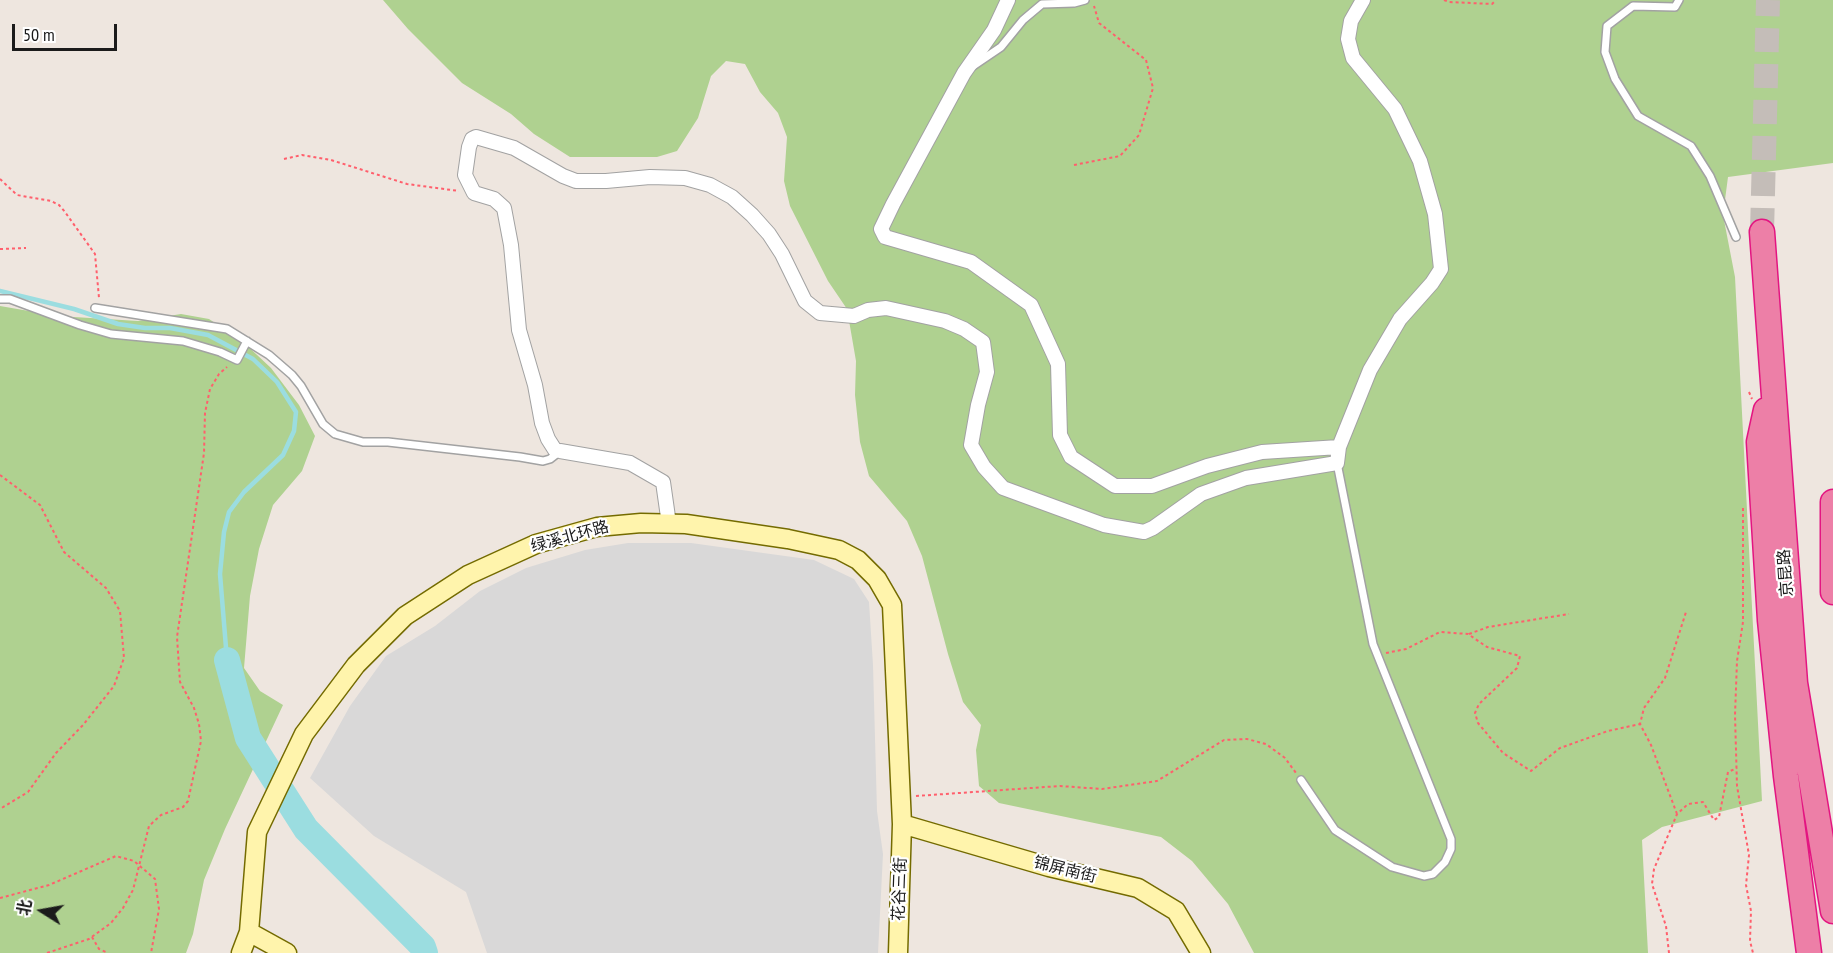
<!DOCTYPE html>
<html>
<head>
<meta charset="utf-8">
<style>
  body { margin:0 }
  #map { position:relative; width:1833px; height:953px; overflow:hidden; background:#eee6df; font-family:"PT Sans Narrow","Noto Sans SC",sans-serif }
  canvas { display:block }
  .north { position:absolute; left:12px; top:881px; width:60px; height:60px; -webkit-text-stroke:4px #fff; paint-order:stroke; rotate:281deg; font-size:16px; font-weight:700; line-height:24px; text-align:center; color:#1b1b1b }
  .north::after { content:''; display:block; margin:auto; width:21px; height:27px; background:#1b1b1b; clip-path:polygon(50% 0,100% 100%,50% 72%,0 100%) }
  .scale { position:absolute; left:12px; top:24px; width:105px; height:27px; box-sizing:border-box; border:3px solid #1b1b1b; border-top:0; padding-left:8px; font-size:18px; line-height:21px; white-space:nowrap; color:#1b1b1b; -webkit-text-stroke:4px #fff; paint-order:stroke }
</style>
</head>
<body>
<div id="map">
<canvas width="1833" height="953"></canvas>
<div class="north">北</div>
<div class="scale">50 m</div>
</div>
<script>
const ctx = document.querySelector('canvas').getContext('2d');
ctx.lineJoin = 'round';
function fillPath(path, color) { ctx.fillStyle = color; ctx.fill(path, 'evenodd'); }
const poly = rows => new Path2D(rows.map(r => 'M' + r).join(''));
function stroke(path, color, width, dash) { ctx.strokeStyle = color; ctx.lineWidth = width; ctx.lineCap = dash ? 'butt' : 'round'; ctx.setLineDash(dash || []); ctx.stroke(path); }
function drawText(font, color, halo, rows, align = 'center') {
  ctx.font = font + ' "PT Sans Narrow","Noto Sans SC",sans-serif'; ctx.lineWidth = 4.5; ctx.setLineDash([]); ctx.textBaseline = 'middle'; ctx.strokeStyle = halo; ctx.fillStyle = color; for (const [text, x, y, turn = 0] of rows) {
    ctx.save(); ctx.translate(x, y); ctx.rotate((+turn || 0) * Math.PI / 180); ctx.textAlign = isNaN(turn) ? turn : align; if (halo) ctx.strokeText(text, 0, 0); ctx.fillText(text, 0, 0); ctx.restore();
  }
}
fillPath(poly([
  [628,543,691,543,814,560,854,579,869,602,873,665,877,811,883,854,878,953,487,953,466,892,374,836,310,778,350,706,386,656,435,626,480,591,526,568,585,550]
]), '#d9d8d8');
fillPath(poly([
  [383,0,1833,0,1833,163,1728,177,1723,215,1735,277,1762,801,1662,827,1642,840,1648,953,1254,953,1228,904,1192,861,1161,837,999,803,979,786,976,750,981,725,963,702,948,654,922,556,907,521,869,476,860,442,855,395,856,361,847,309,828,281,790,206,784,181,787,137,778,113,760,92,745,64,726,61,711,76,698,118,677,151,657,157,570,157,534,134,511,114,462,83,408,29],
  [0,306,58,316,138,321,181,314,209,319,241,340,271,368,299,405,315,436,302,471,273,505,259,549,250,596,244,668,260,691,283,705,225,829,204,880,193,934,186,953,0,953]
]), '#afd190');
stroke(poly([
  [0,291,74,309,118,324,145,328,170,328,208,335,253,359,277,382,296,412,294,431,283,455,244,492,229,512,224,532,220,574,227,660]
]), '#9bdde0', 4.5);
stroke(poly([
  [227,660,248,738,306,829,423,947,425,953]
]), '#9bdde0', 26);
stroke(poly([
  [1762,232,1768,0]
]), '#c4bdb8', 24, [24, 12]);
const lane = poly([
  [1679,0,1675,7,1633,6,1607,26,1605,52,1615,79,1638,116,1691,146,1710,176,1736,237],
  [973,66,1001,47,1023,20,1042,4,1074,3,1085,0],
  [0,299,10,299,80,325,111,334,183,341,220,352,237,360,247,341],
  [95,308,227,329,269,355,292,375,301,386,323,424,335,434,363,442,388,442,520,457,543,461,550,459,559,452],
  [1301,780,1335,830,1392,867,1424,876,1433,874,1445,862,1451,849,1451,839,1373,644,1337,463]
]);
const street = poly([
  [1008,0,994,30,964,73,893,204,881,229,885,237,971,262,1031,305,1058,364,1060,435,1071,457,1115,486,1152,486,1207,466,1262,452,1339,447],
  [669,524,663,482,630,463,560,451,555,450,548,439,542,423,535,385,519,330,511,245,504,208,494,199,474,193,465,175,469,147,472,139,476,137,514,148,563,176,576,181,606,181,650,177,685,178,710,185,732,197,752,215,769,234,782,254,805,301,820,313,854,316,868,310,886,308,945,321,964,329,983,342,987,372,978,405,971,445,984,467,1003,488,1104,525,1144,532,1153,528,1201,494,1246,478,1337,463,1339,447,1370,370,1400,319,1432,283,1441,269,1435,214,1420,161,1395,109,1353,58,1348,39,1351,21,1363,0]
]);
const secondary = poly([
  [902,824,1049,867,1138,888,1176,911,1201,953],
  [249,932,287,953],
  [241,953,249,932,257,832,304,734,356,665,405,616,468,575,536,544,597,527,641,523,686,524,788,539,839,550,858,560,877,579,892,605,902,824,898,953]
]);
const highway = poly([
  [1762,232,1795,683,1833,911],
  [1766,410,1759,442,1770,620,1786,776,1809,953],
  [1833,502,1833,592]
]);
stroke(lane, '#a2a2a2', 10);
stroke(street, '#a2a2a2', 16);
stroke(secondary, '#746b00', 21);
stroke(highway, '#e31581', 27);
stroke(poly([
  [1444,0,1449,2,1492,4,1496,0],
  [284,159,302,155,331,160,407,184,459,191],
  [1074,165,1120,156,1139,135,1153,88,1146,60,1099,23,1094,6],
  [0,179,17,195,51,201,59,205,65,212,95,254,99,298],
  [0,249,26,248],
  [1749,392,1752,399],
  [0,475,40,505,64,552,106,588,120,611,124,658,114,686,83,725,56,753,28,792,0,809],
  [1743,508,1743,622,1737,661,1735,715,1737,786,1749,855,1746,885,1751,911,1750,941,1753,953],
  [1469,634,1488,627,1569,614],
  [1386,653,1406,649,1440,632,1468,634,1487,647,1520,656,1517,668,1479,704,1475,713,1478,723,1503,753,1531,771,1560,748,1608,731,1640,724],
  [916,796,1060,786,1102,789,1157,781,1224,740,1247,739,1266,744,1285,758,1296,773],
  [1677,814,1651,745,1640,724,1644,708,1665,678,1686,612],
  [0,898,49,885,116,856,134,861,155,879,159,909,151,953],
  [92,937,99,949,108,953],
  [47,953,89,939,111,923,123,908,133,890,149,826,161,815,183,807,188,801,201,741,199,724,194,708,180,682,177,637,204,453,205,413,210,389,219,374,227,367],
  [1669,953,1666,926,1652,884,1654,869,1677,814,1688,804,1703,802,1714,820,1719,817,1728,772,1737,768]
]), '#ff5f6c', 2, [3, 3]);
stroke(lane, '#fff', 7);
stroke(street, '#fff', 14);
stroke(secondary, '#fff4ac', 18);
stroke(highway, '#ed7fa7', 24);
drawText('16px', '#1b1b1b', '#fff', [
  ["绿溪北环路",570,537,-15],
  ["京昆路",1786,573,-94],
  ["锦屏南街",1065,870,14],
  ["花谷三街",900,889,-88]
]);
</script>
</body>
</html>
